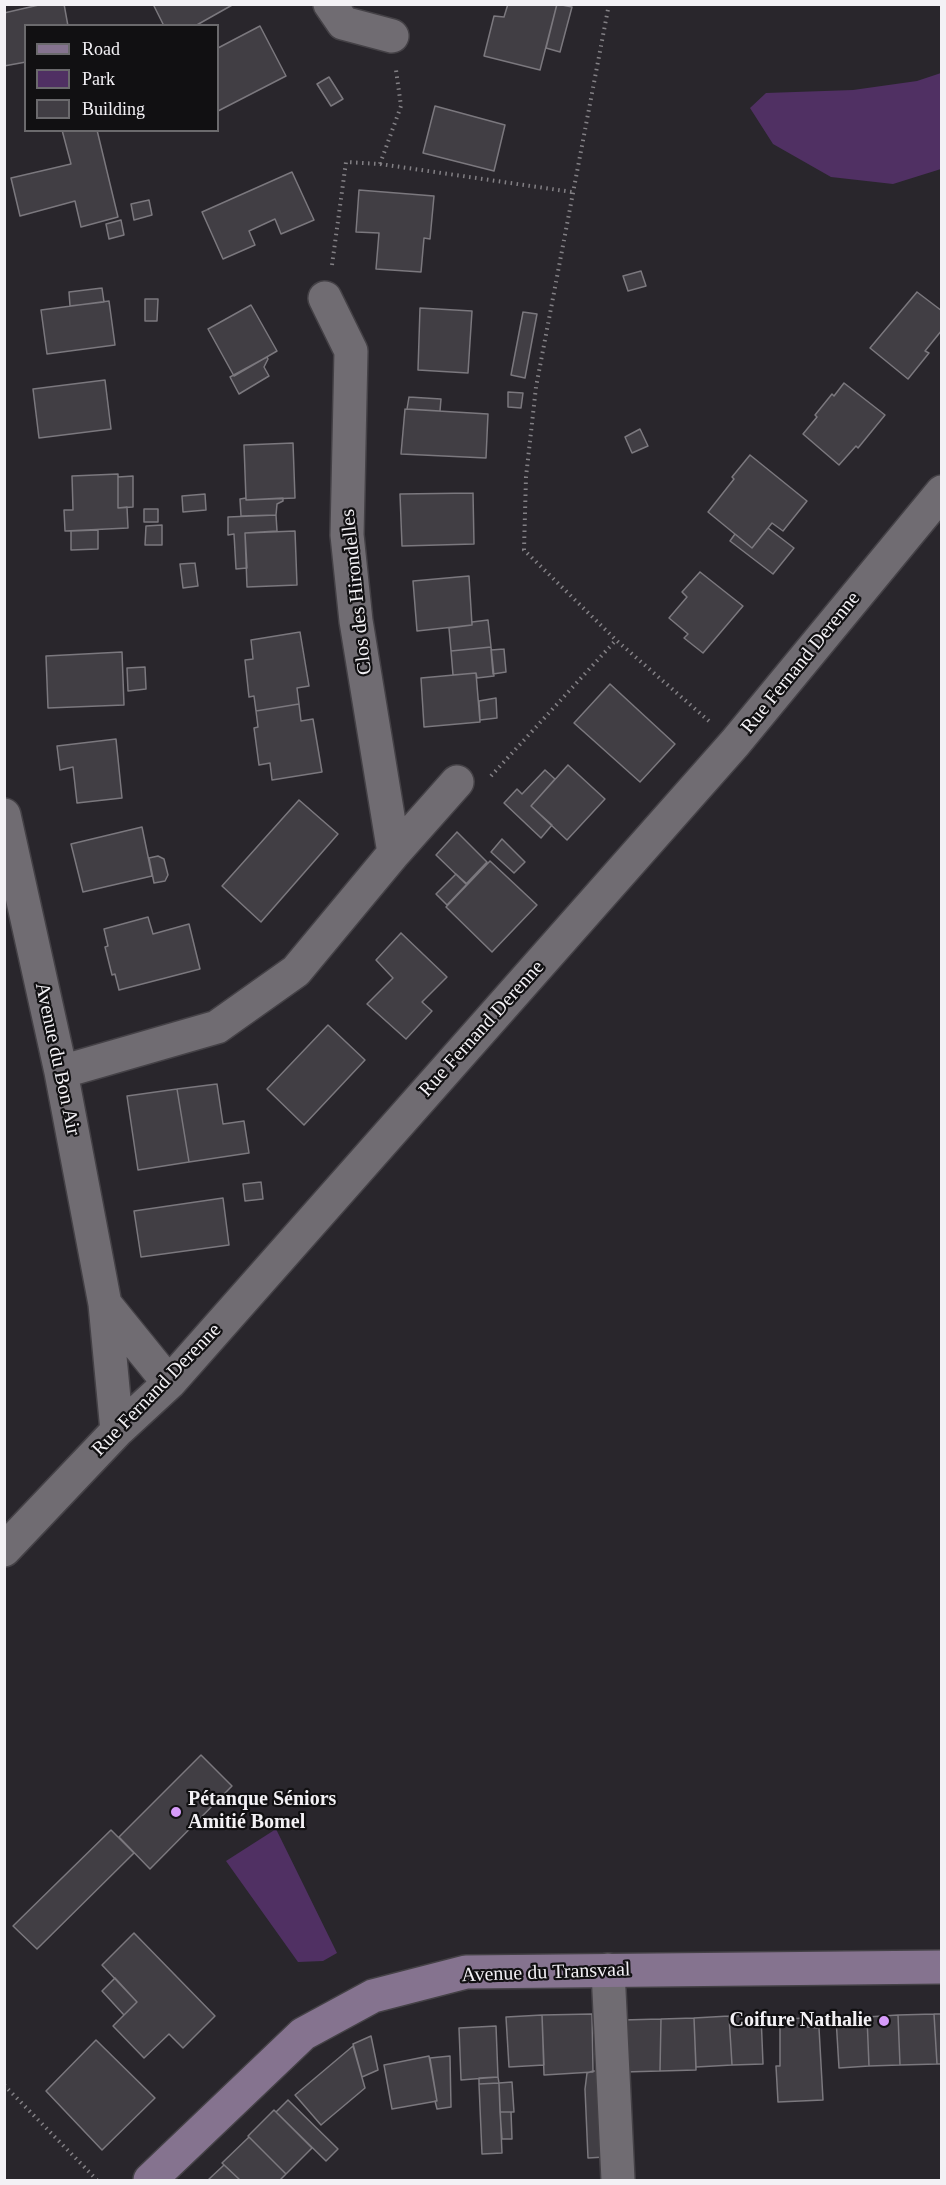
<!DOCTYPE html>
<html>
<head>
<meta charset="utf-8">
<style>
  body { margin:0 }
  #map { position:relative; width:946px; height:2185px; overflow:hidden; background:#29262c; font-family:Georgia,serif }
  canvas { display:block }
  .frame { position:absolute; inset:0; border:6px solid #f3f1f5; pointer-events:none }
  .legend { position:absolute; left:24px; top:24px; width:195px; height:108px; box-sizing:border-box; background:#111012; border:2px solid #6b6a6d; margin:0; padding:8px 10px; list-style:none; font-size:18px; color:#f3f1f5 }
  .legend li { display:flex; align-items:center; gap:12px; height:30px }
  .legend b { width:30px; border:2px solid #6b6a6d }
</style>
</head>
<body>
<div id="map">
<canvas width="946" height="2185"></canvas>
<div class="frame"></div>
<ul class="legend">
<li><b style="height:8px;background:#85738f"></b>Road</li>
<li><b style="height:16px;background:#503063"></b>Park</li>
<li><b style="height:16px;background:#413e44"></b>Building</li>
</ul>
</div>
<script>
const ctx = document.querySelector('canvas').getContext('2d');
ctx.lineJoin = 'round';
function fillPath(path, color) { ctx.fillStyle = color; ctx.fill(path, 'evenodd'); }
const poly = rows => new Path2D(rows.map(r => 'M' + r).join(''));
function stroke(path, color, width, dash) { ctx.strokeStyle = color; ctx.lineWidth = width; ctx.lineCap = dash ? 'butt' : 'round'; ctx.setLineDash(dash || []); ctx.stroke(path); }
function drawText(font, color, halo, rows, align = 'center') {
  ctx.font = font + ' Georgia,serif'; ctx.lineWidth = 4.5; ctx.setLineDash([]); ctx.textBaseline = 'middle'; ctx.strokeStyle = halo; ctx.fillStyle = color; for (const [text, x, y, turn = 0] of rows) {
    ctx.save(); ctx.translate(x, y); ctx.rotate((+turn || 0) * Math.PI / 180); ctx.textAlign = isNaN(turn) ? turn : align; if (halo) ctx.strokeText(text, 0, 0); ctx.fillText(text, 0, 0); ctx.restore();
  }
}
fillPath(poly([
  [941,73,941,169,893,184,831,177,773,144,750,108,766,93,853,90,917,81],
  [276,1829,337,1953,323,1961,298,1962,226,1861]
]), '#503063');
const building = poly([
  [43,4,64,4,68,26,26,26,26,62,4,66,4,13,43,4],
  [153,4,234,4,195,26,164,26,153,4],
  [508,4,557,4,540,70,484,56,494,16,504,17,508,4],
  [557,4,572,7,560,52,546,48,557,4],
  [260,26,286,76,218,111,218,48,260,26],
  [329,77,343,99,331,106,317,84,329,77],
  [435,106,505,125,494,171,423,153,435,106],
  [62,130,97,130,118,217,81,227,75,201,20,216,11,178,71,164,62,130],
  [292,172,314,220,281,234,275,219,249,231,255,245,223,259,202,212,292,172],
  [359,190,434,196,430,239,424,238,421,272,376,269,379,233,356,232,359,190],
  [149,200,152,215,134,220,131,204,149,200],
  [121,220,124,235,109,239,106,224,121,220],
  [641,271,646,286,628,291,623,276,641,271],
  [102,288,104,302,70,306,69,292,102,288],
  [917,292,942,311,942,330,925,351,929,353,908,379,870,348,917,292],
  [145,299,158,299,157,321,145,321,145,299],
  [109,301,115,345,47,354,41,310,109,301],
  [251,305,277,351,234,376,208,329,251,305],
  [420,308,472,311,468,373,418,370,420,308],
  [523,312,537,314,525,378,511,375,523,312],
  [267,357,268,359,264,367,269,376,239,394,230,377,267,357],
  [105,380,111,429,39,438,33,389,105,380],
  [844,383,885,415,858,448,856,446,839,465,803,434,817,417,815,415,832,394,834,396,844,383],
  [508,392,523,393,521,408,508,407,508,392],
  [409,397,441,399,440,411,407,409,409,397],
  [405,409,488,414,486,458,401,454,405,409],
  [640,429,648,446,632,453,625,437,640,429],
  [293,443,295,498,246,500,244,445,293,443],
  [750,455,807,501,783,531,772,523,752,548,708,512,734,479,732,477,750,455],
  [118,474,118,508,127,507,128,528,65,531,64,510,73,510,72,476,118,474],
  [133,476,133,507,118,508,118,477,133,476],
  [473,493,474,544,402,546,400,494,473,493],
  [205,494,206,510,183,512,182,496,205,494],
  [246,498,246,500,283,498,283,501,277,504,276,515,241,516,240,499,246,498],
  [144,509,158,509,158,522,144,522,144,509],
  [276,515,277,531,245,533,247,568,236,569,234,534,228,535,228,517,276,515],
  [162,525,162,545,145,545,146,526,162,525],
  [768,528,794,548,773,574,730,541,735,534,752,548,768,528],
  [98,530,98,549,71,550,71,531,98,530],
  [295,531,297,585,247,587,245,533,295,531],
  [195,563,198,586,183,588,180,564,195,563],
  [700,572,743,606,703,653,684,638,688,634,669,618,687,597,682,592,700,572],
  [469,576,472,625,417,631,413,581,469,576],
  [488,620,491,647,451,651,449,628,472,625,472,622,488,620],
  [300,632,309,686,297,688,299,704,256,711,254,696,249,697,245,660,253,659,251,640,300,632],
  [491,647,494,676,477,678,476,673,453,675,451,651,491,647],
  [504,649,506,672,493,674,491,650,504,649],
  [122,652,124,705,48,708,46,656,122,652],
  [145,667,146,689,128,691,127,668,145,667],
  [476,673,480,722,424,727,421,678,476,673],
  [610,684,675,744,640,782,574,723,610,684],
  [496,698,497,718,480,720,479,701,496,698],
  [299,704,301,721,313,719,322,772,272,780,270,763,259,765,254,728,258,727,256,711,299,704],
  [116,739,122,798,77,803,73,767,60,770,57,746,116,739],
  [568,765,605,799,567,840,531,806,568,765],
  [545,770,555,779,531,806,552,825,541,838,504,803,517,789,522,794,545,770],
  [299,800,338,834,261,922,222,886,299,800],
  [142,827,152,876,83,892,71,844,142,827],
  [457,832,487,862,466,884,436,855,457,832],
  [502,839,525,862,514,873,491,852,502,839],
  [158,856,164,859,168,875,165,881,154,883,149,858,158,856],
  [490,861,537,905,492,952,446,907,490,861],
  [456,874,467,884,447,905,436,894,456,874],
  [148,917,153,934,189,924,200,969,119,990,115,974,112,975,105,947,108,946,104,929,148,917],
  [401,933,447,977,422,1002,432,1011,406,1039,367,1004,393,978,376,960,401,933],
  [328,1025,365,1060,304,1125,267,1089,328,1025],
  [217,1084,223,1124,244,1121,249,1153,189,1162,177,1089,217,1084],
  [177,1089,189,1162,138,1170,127,1096,177,1089],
  [261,1182,263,1199,245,1201,243,1184,261,1182],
  [223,1198,229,1245,141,1257,134,1211,223,1198],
  [201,1755,232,1786,150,1869,119,1837,201,1755],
  [111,1830,134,1853,37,1949,13,1926,111,1830],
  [134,1933,215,2016,183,2048,169,2034,144,2058,113,2026,137,2002,102,1965,134,1933],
  [115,1978,137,2002,124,2015,102,1991,115,1978],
  [592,2014,593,2072,544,2075,542,2015,592,2014],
  [934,2014,937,2064,900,2065,898,2015,934,2014],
  [934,2014,942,2014,942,2064,937,2064,934,2014],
  [542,2015,544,2065,509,2067,506,2017,542,2015],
  [761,2015,763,2064,732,2065,729,2016,761,2015],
  [898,2015,900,2065,869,2066,867,2017,898,2015],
  [729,2016,732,2065,696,2067,694,2018,729,2016],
  [867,2017,869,2066,839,2068,836,2018,867,2017],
  [694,2018,696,2070,660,2071,661,2019,694,2018],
  [807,2018,807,2027,819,2028,823,2100,778,2102,776,2066,780,2066,780,2019,807,2018],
  [661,2019,660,2071,624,2072,622,2020,661,2019],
  [496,2026,498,2077,461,2080,459,2028,496,2026],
  [371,2036,378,2070,362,2077,353,2044,371,2036],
  [96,2040,155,2098,102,2150,46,2091,96,2040],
  [353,2046,365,2088,321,2125,295,2095,353,2046],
  [429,2056,437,2101,392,2109,384,2065,429,2056],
  [450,2056,451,2107,437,2109,435,2101,437,2101,430,2058,450,2056],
  [593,2071,602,2071,605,2157,588,2158,585,2089,587,2073,593,2071],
  [498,2077,499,2083,479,2084,479,2078,498,2077],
  [512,2082,514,2112,500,2112,499,2083,512,2082],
  [499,2083,502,2153,482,2154,479,2084,499,2083],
  [288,2100,338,2149,326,2161,276,2112,288,2100],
  [274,2110,312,2148,286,2174,248,2136,274,2110],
  [500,2112,511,2112,512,2139,502,2139,500,2112],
  [249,2137,286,2174,280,2180,240,2180,222,2163,249,2137],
  [224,2165,240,2180,208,2180,224,2165]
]);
fillPath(building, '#413e44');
stroke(building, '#7b787e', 1.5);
const street = poly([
  [330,4,343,23,392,36],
  [325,298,351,351,347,535,356,621,394,853],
  [4,815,61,1072,105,1304,117,1431],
  [61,1072,217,1027,296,971,394,853,457,782],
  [105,1304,169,1383],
  [4,1550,117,1431,169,1383,735,743,942,492],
  [608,1970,618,2180]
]);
const secondary = poly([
  [150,2180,303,2034,373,1996,466,1972,942,1967]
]);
stroke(street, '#444146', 36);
stroke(secondary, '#444146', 36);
stroke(poly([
  [609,4,536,387,526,477,524,550,616,640,710,722],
  [380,164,572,192],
  [332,265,346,162,380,164,401,106,396,70],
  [491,776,616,640],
  [4,2085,97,2180]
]), '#838085', 4, [1.5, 4.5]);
stroke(street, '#706c72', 33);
stroke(secondary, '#85738f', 33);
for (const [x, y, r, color] of [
  [176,1812,6,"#d69bfa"],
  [884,2021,6,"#d69bfa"]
]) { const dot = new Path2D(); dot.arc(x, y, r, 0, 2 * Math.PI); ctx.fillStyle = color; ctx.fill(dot); stroke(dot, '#111012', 2); }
drawText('20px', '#f3f1f5', '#111012', [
  ["Clos des Hirondelles",357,592,-96],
  ["Rue Fernand Derenne",801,663,-51],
  ["Rue Fernand Derenne",482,1029,-48],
  ["Avenue du Bon Air",57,1059,78],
  ["Rue Fernand Derenne",157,1390,-46],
  ["Avenue du Transvaal",546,1973,-2]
]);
drawText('bold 20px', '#f3f1f5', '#111012', [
  ["Pétanque Séniors",188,1800],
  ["Amitié Bomel",188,1823],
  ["Coifure Nathalie",872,2021,"right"]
], 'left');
</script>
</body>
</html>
